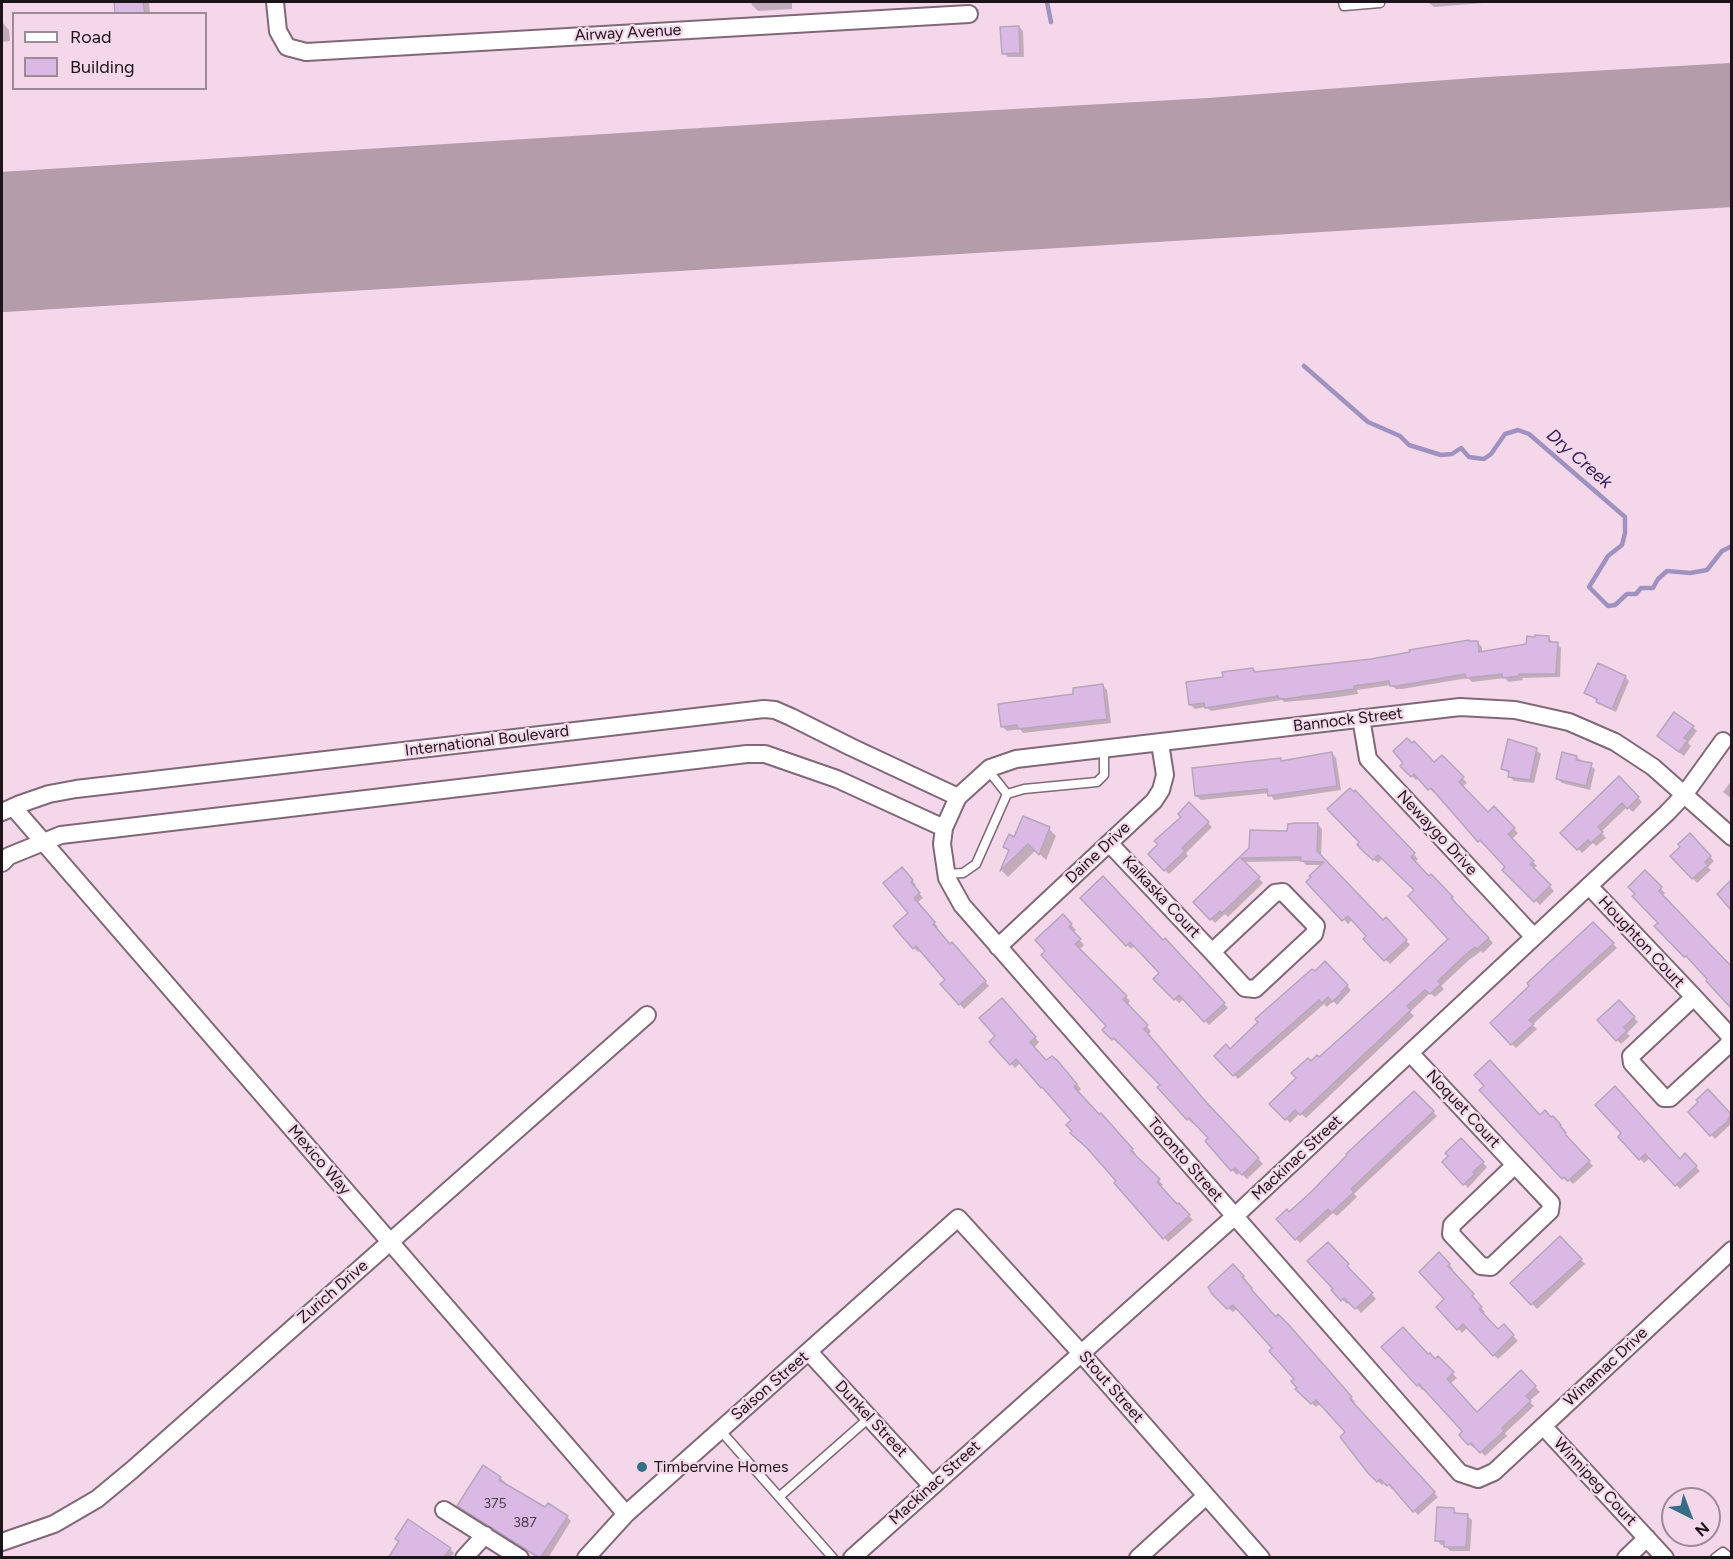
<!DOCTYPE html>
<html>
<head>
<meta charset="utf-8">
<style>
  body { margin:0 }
  #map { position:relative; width:1733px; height:1559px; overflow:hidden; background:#f4d7e9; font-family:Figtree,sans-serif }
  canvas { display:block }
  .frame { position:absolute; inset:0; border:3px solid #1d131a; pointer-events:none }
  .legend { position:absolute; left:12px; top:12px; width:195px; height:78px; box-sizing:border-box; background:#f4d7e9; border:2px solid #9e8996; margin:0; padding:8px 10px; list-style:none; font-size:18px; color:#1d131a }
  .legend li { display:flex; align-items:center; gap:12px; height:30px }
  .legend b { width:30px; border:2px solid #9e8996 }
  .north { position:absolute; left:1661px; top:1487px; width:60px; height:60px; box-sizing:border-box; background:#f4d7e9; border:2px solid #9e8996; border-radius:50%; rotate:138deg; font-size:16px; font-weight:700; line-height:24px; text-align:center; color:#1d131a }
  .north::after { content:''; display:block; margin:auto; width:21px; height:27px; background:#356f87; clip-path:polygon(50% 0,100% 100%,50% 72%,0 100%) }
</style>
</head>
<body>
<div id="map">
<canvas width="1733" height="1559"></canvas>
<div class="frame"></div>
<ul class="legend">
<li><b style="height:8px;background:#fff"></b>Road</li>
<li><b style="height:16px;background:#dab9e4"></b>Building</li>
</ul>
<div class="north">N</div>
</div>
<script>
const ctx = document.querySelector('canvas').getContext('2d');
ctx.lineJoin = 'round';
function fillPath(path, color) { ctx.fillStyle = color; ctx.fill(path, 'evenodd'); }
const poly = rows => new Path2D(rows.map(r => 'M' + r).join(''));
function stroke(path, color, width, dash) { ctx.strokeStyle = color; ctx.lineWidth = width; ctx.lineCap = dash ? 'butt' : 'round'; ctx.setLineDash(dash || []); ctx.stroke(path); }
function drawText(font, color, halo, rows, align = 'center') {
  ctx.font = font + ' Figtree,sans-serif'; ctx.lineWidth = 4.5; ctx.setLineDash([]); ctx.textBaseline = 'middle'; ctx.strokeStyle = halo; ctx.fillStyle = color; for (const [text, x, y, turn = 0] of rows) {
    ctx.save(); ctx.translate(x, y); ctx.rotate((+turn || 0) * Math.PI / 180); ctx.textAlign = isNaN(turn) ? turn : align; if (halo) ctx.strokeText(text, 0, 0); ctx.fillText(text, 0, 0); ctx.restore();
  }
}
fillPath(poly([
  [115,2,149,2,150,14,116,14],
  [751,2,792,2,792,9,758,11,752,5],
  [1428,2,1495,2,1434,7],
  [2,22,9,30,10,41,2,42],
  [1019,27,1023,31,1024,57,1008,57,1004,53],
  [1548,637,1553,643,1557,644,1561,648,1560,677,1522,678,1523,680,1509,682,1505,678,1472,682,1468,678,1402,689,1396,689,1391,685,1357,690,1358,694,1331,698,1284,702,1282,700,1211,711,1206,707,1195,709,1190,704,1225,678,1253,669,1257,673,1372,661,1477,642,1482,647,1482,653,1528,646],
  [1625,677,1629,681,1616,712,1603,706,1598,701,1586,693],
  [1103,686,1107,690,1111,723,1023,733,1020,729,1007,731,1002,726],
  [1693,727,1697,731,1688,743,1691,746,1684,756,1663,740],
  [1536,750,1541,754,1534,783,1514,781,1509,776,1510,774,1503,769],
  [1332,753,1336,758,1341,790,1274,800,1269,793,1201,800,1196,796,1280,759,1283,762],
  [1442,757,1467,783,1462,787,1488,814,1498,812,1518,833,1512,839,1537,866,1533,869,1554,891,1540,905,1504,870,1507,867,1485,844,1484,845,1436,791,1434,793,1419,778,1416,780,1402,766,1435,764],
  [1576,757,1595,769,1590,790,1562,783,1558,779],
  [1619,778,1642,802,1633,812,1627,807,1601,832,1606,838,1596,846,1593,843,1582,853,1563,833],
  [1732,780,1732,799,1723,792],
  [1360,797,1418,859,1414,863,1429,878,1439,884,1456,902,1455,903,1493,943,1483,953,1481,951,1469,960,1441,986,1444,989,1435,997,1430,993,1410,1012,1414,1016,1306,1118,1300,1113,1290,1123,1271,1104,1311,1063,1319,1059,1450,939,1416,890,1383,858,1378,863,1372,858,1361,842],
  [1189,805,1212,827,1186,853,1188,856,1169,874,1150,854,1183,817],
  [1318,825,1322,829,1321,857,1383,922,1385,919,1410,945,1390,964,1365,939,1368,936,1353,919,1348,924,1308,882,1322,865,1306,865,1302,861,1243,862,1263,883,1228,917,1225,914,1215,923,1195,902,1250,848,1289,833],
  [1049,829,1056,836,1046,860,1036,850,1008,877,1002,871,1010,852,1005,847,1015,839],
  [1690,835,1714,861,1708,867,1711,870,1697,883,1672,856],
  [1645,872,1665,893,1662,896,1732,969,1732,1006,1708,981,1710,979,1660,923],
  [906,873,916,885,914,887,923,898,917,903,938,927,936,929,950,946,956,949,989,986,964,1009,942,984,947,980,921,950,918,952,895,926,910,913],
  [1083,898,1169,945,1228,1008,1209,1025,1184,999,1179,1003,1155,979,1161,973,1135,945,1131,949],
  [1063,916,1076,930,1073,933,1084,945,1079,950,1130,1001,1127,1005,1151,1031,1148,1035,1212,1109,1263,1164,1247,1179,1240,1172,1237,1175,1232,1170,1210,1138,1195,1122,1193,1124,1188,1119,1162,1085,1120,1042,1118,1044,1105,1030,1108,1026],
  [1593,924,1617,948,1532,1025,1537,1029,1516,1048,1492,1023],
  [1325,963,1351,990,1337,1005,1333,1001,1327,1007,1324,1004,1238,1079,1216,1056,1230,1051],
  [1619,1002,1638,1022,1627,1033,1630,1036,1621,1044,1599,1021],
  [1006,1005,1039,1042,1034,1048,1046,1062,1061,1066,1081,1089,1078,1092,1099,1116,1105,1119,1136,1154,1134,1156,1163,1185,1160,1187,1193,1220,1168,1242,1118,1181,1073,1121,1021,1062,1015,1068,991,1042,997,1036],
  [1481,1090,1540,1117,1557,1122,1565,1130,1563,1131,1569,1138,1568,1139,1593,1166,1573,1184,1569,1180,1567,1182],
  [1708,1091,1732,1116,1732,1123,1715,1139,1690,1112],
  [1414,1093,1437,1116,1354,1194,1357,1197,1337,1216,1333,1213,1300,1243,1278,1220,1290,1214],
  [1624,1133,1680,1161,1685,1156,1700,1171,1680,1189,1651,1157,1644,1163,1620,1137],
  [1461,1140,1487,1167,1468,1188,1444,1162],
  [1560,1238,1585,1264,1537,1309,1513,1283],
  [1328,1244,1376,1299,1361,1313,1350,1301,1347,1304,1333,1290,1335,1289],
  [1439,1254,1453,1269,1451,1271,1477,1300,1475,1301,1485,1312,1482,1314,1498,1331,1504,1326,1518,1341,1498,1359,1468,1327,1462,1333,1438,1307,1446,1300],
  [1233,1266,1247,1281,1246,1282,1255,1293,1254,1294,1276,1319,1293,1332,1355,1402,1353,1404,1438,1497,1418,1515,1394,1488,1392,1489,1386,1482,1382,1485,1378,1481,1345,1443,1347,1432,1321,1403,1316,1407,1311,1403,1274,1348,1238,1308,1233,1312,1227,1307],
  [1383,1347,1435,1361,1438,1358,1457,1378,1450,1384,1478,1414,1521,1372,1540,1392,1529,1401,1534,1406,1505,1433,1507,1436,1485,1456,1476,1446,1474,1448,1469,1444,1461,1435,1464,1432,1424,1388,1422,1390,1418,1385],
  [500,1478,505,1482,503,1484,546,1509,567,1517,571,1521,548,1558,538,1558,464,1510],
  [1453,1510,1458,1514,1467,1516,1472,1520,1470,1551,1450,1551,1445,1545,1441,1545,1437,1540],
  [401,1542,450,1549,454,1553,451,1558,391,1558]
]), '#0003');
stroke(poly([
  [1047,2,1051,22],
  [1304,366,1368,422,1400,436,1409,445,1441,455,1452,454,1461,448,1469,457,1484,459,1491,454,1505,434,1518,430,1529,434,1625,517,1625,533,1622,545,1608,556,1589,587,1608,606,1615,605,1627,594,1636,594,1641,588,1653,588,1658,579,1667,571,1690,573,1707,570,1722,551,1732,546]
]), '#9e92c1', 4.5);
stroke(poly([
  [2,194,892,138,1209,120,1488,99,1732,85]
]), '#b49cab', 44);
stroke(poly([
  [2,259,1732,154]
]), '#b49cab', 106);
const building = poly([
  [114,2,143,2,145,14,115,14,114,2],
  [1019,26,1020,53,1002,54,1000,27,1019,26],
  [1535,635,1549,636,1549,642,1558,642,1556,674,1519,674,1519,676,1503,678,1502,674,1466,678,1465,674,1397,686,1390,686,1389,681,1354,686,1354,689,1285,699,1278,698,1278,696,1205,708,1204,703,1189,705,1186,682,1223,677,1222,672,1253,668,1254,672,1371,659,1410,652,1409,650,1469,640,1469,641,1478,641,1479,652,1526,644,1527,636,1535,637,1535,635],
  [1598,663,1626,676,1612,709,1596,702,1597,699,1584,693,1598,663],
  [1103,684,1107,719,1018,729,1017,725,1001,727,998,704,1073,694,1073,688,1103,684],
  [1674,712,1694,726,1684,738,1688,740,1679,752,1657,736,1674,712],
  [1407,738,1412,743,1414,741,1434,762,1442,755,1464,777,1459,782,1488,812,1494,806,1515,828,1508,834,1534,861,1530,864,1551,885,1534,902,1502,870,1505,867,1480,840,1478,842,1431,788,1428,790,1414,774,1411,777,1400,766,1403,763,1393,751,1407,738],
  [1508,739,1537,748,1530,780,1508,777,1509,771,1501,769,1508,739],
  [1332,752,1337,786,1268,796,1267,789,1195,796,1192,768,1281,758,1281,761,1332,752],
  [1562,752,1577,756,1576,760,1592,763,1586,786,1556,779,1562,752],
  [1619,776,1639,797,1627,809,1622,803,1598,827,1603,832,1591,843,1588,840,1577,850,1560,833,1619,776],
  [1350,788,1354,792,1355,790,1415,853,1411,857,1429,876,1431,874,1435,878,1453,897,1451,898,1489,938,1477,949,1475,947,1464,956,1438,981,1441,984,1430,994,1425,990,1407,1006,1411,1010,1300,1115,1295,1110,1285,1120,1269,1104,1296,1078,1291,1073,1308,1058,1311,1061,1317,1055,1319,1057,1393,991,1448,939,1408,896,1414,890,1378,855,1373,860,1366,854,1357,845,1359,842,1327,809,1350,788],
  [1189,802,1209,822,1182,848,1185,851,1164,871,1148,854,1158,844,1154,841,1181,817,1178,814,1189,802],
  [1023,816,1050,827,1039,855,1028,844,1000,871,1009,850,1003,847,1009,834,1014,837,1023,816],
  [1296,823,1318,823,1317,851,1383,920,1386,917,1407,940,1384,961,1363,939,1366,936,1348,916,1342,921,1306,882,1311,877,1309,876,1324,862,1300,861,1301,857,1241,858,1260,877,1222,913,1220,911,1210,920,1193,902,1249,848,1250,830,1287,831,1288,824,1296,823],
  [1690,833,1711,856,1705,862,1708,865,1692,879,1670,856,1680,847,1678,844,1690,833],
  [902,867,913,880,911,882,920,893,914,898,935,922,933,924,950,944,952,942,986,981,959,1005,940,984,945,980,916,946,913,949,893,926,908,913,883,883,902,867],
  [1645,870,1662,887,1659,891,1731,966,1731,1008,1706,981,1707,979,1686,956,1684,957,1654,926,1658,923,1632,896,1635,894,1628,887,1645,870],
  [1103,876,1163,940,1165,938,1225,1003,1204,1022,1179,995,1174,1000,1153,979,1159,973,1130,942,1126,946,1080,898,1103,876],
  [1731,880,1731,910,1717,894,1731,880],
  [1063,914,1072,924,1069,927,1081,939,1075,944,1127,996,1123,999,1148,1025,1144,1029,1207,1103,1259,1158,1242,1175,1235,1168,1231,1171,1205,1141,1208,1138,1189,1118,1187,1120,1157,1087,1160,1085,1114,1038,1112,1040,1102,1030,1106,1026,1041,955,1045,951,1035,940,1063,914],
  [1593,922,1614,943,1529,1020,1534,1024,1511,1045,1490,1023,1529,986,1527,983,1593,922],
  [1325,961,1348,985,1341,992,1342,993,1332,1002,1328,997,1322,1003,1319,1000,1233,1076,1214,1056,1226,1044,1230,1049,1258,1022,1255,1019,1312,969,1315,971,1325,961],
  [1002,998,1036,1037,1030,1042,1046,1060,1052,1056,1057,1060,1077,1084,1074,1087,1099,1114,1101,1113,1133,1149,1131,1151,1160,1179,1157,1182,1177,1204,1179,1203,1190,1215,1163,1239,1114,1183,1116,1181,1087,1148,1070,1133,1072,1131,1066,1125,1071,1120,1042,1087,1041,1088,1016,1059,1010,1065,989,1042,995,1036,979,1018,1002,998],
  [1619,1000,1635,1017,1624,1027,1627,1031,1616,1041,1597,1020,1619,1000],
  [1490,1060,1540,1115,1545,1110,1551,1117,1553,1116,1561,1125,1560,1126,1566,1133,1565,1134,1590,1161,1568,1181,1564,1177,1562,1179,1479,1090,1484,1086,1474,1075,1490,1060],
  [1615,1086,1680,1159,1685,1153,1697,1166,1675,1186,1645,1154,1639,1160,1618,1137,1621,1133,1595,1105,1615,1086],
  [1708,1089,1731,1114,1727,1122,1710,1136,1688,1112,1698,1102,1696,1100,1708,1089],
  [1414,1091,1434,1111,1351,1189,1354,1192,1331,1213,1328,1209,1295,1240,1276,1219,1287,1209,1289,1212,1311,1192,1347,1155,1346,1154,1414,1091],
  [1461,1138,1484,1162,1473,1172,1475,1174,1463,1185,1442,1162,1448,1156,1445,1153,1461,1138],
  [1560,1236,1582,1259,1531,1305,1510,1283,1560,1236],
  [1328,1242,1349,1264,1347,1266,1373,1293,1355,1309,1344,1298,1341,1301,1331,1290,1333,1289,1307,1261,1328,1242],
  [1439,1252,1450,1264,1448,1266,1474,1294,1472,1296,1482,1307,1479,1309,1498,1329,1504,1324,1514,1335,1493,1356,1463,1324,1457,1330,1436,1307,1444,1299,1419,1272,1439,1252],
  [1233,1264,1244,1276,1242,1277,1252,1288,1251,1289,1276,1317,1278,1314,1289,1325,1352,1397,1350,1399,1435,1492,1413,1512,1389,1484,1387,1486,1380,1479,1377,1482,1368,1473,1340,1437,1345,1432,1316,1400,1311,1404,1295,1389,1297,1388,1291,1381,1294,1379,1269,1351,1272,1348,1233,1305,1227,1309,1212,1294,1208,1287,1233,1264],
  [1403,1327,1428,1354,1430,1353,1435,1359,1438,1356,1454,1372,1447,1379,1477,1412,1521,1370,1536,1386,1526,1396,1531,1401,1502,1428,1504,1431,1480,1453,1471,1443,1468,1445,1459,1435,1462,1431,1419,1384,1417,1386,1381,1347,1403,1327],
  [483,1465,501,1477,499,1480,545,1507,548,1503,568,1516,541,1557,538,1557,457,1506,483,1465],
  [1437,1507,1454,1508,1454,1513,1468,1514,1466,1547,1444,1547,1444,1541,1435,1541,1437,1507],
  [408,1519,451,1548,444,1557,389,1557,399,1541,395,1539,408,1519]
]);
fillPath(building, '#dab9e4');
stroke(building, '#b7a5bd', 1.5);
const lane = poly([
  [1343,2,1344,6,1380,3],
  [988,770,1007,794],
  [946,874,963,873,976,864,1007,794,1024,789,1097,782,1104,775,1104,750],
  [720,1430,833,1558],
  [779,1497,869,1418],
  [1715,1558,1723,1552,1730,1558]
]);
const street = poly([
  [275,2,278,31,287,47,306,52,969,14],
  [1361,718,1368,759,1534,937],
  [13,807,626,1514],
  [2,812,20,804,49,794,76,789,764,709,775,710,791,717,851,747,958,797],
  [1732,837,1653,767,1615,742,1569,722,1515,710,1460,707,1016,759,990,768,958,797,944,828,942,844,947,878,962,905,1460,1473,1478,1479,1494,1472,1732,1250],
  [1109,843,1212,952,1245,988,1255,989,1314,934,1316,926,1283,892,1275,893,1212,952],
  [2,863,9,856,61,835,747,754,765,754,837,779,944,828],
  [1589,886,1694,997,1730,1036,1729,1044,1670,1098,1664,1098,1632,1063,1631,1056,1694,997],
  [998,947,1154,801,1161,790,1165,775,1160,743],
  [1410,1053,1515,1165,1551,1203,1550,1211,1491,1267,1481,1266,1451,1234,1452,1225,1515,1165],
  [809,1352,932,1486],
  [1543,1426,1665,1558],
  [444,1510,520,1558],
  [2,1542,54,1524,97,1499,132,1470,647,1015],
  [464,1558,485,1535],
  [586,1558,626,1514,958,1218,1080,1352,1261,1558],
  [852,1558,1235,1216,1667,813,1684,795,1723,741],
  [1138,1558,1206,1496],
  [1626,1558,1647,1538]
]);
stroke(lane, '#816878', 11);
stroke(street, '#816878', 20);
stroke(lane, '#fff', 8);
stroke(street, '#fff', 16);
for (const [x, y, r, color] of [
  [642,1467,6,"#356f87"]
]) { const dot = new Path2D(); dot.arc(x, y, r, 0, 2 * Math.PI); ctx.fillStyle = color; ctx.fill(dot); stroke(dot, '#f4d7e9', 2); }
drawText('14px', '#4c3c4c', null, [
  ["375",495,1504],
  ["387",525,1523]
]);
drawText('16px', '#1d131a', '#f4d7e9', [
  ["Airway Avenue",628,33,-3],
  ["Bannock Street",1348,720,-7],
  ["International Boulevard",487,741,-7],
  ["Newaygo Drive",1437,833,47],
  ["Daine Drive",1098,853,-43],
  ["Kalkaska Court",1161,897,47],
  ["Houghton Court",1641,942,47],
  ["Noquet Court",1463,1109,47],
  ["Mackinac Street",1297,1158,-43],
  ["Mexico Way",319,1160,49],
  ["Toronto Street",1185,1160,49],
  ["Zurich Drive",333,1292,-41],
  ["Winamac Drive",1606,1367,-43],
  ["Saison Street",770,1386,-41],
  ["Stout Street",1111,1387,49],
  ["Dunkel Street",871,1419,47],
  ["Winnipeg Court",1595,1482,47],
  ["Mackinac Street",935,1483,-42]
]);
drawText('16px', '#1d131a', '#f4d7e9', [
  ["Timbervine Homes",654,1467]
], 'left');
drawText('italic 18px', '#35215b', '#f4d7e9', [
  ["Dry Creek",1579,459,41]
]);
</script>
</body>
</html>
